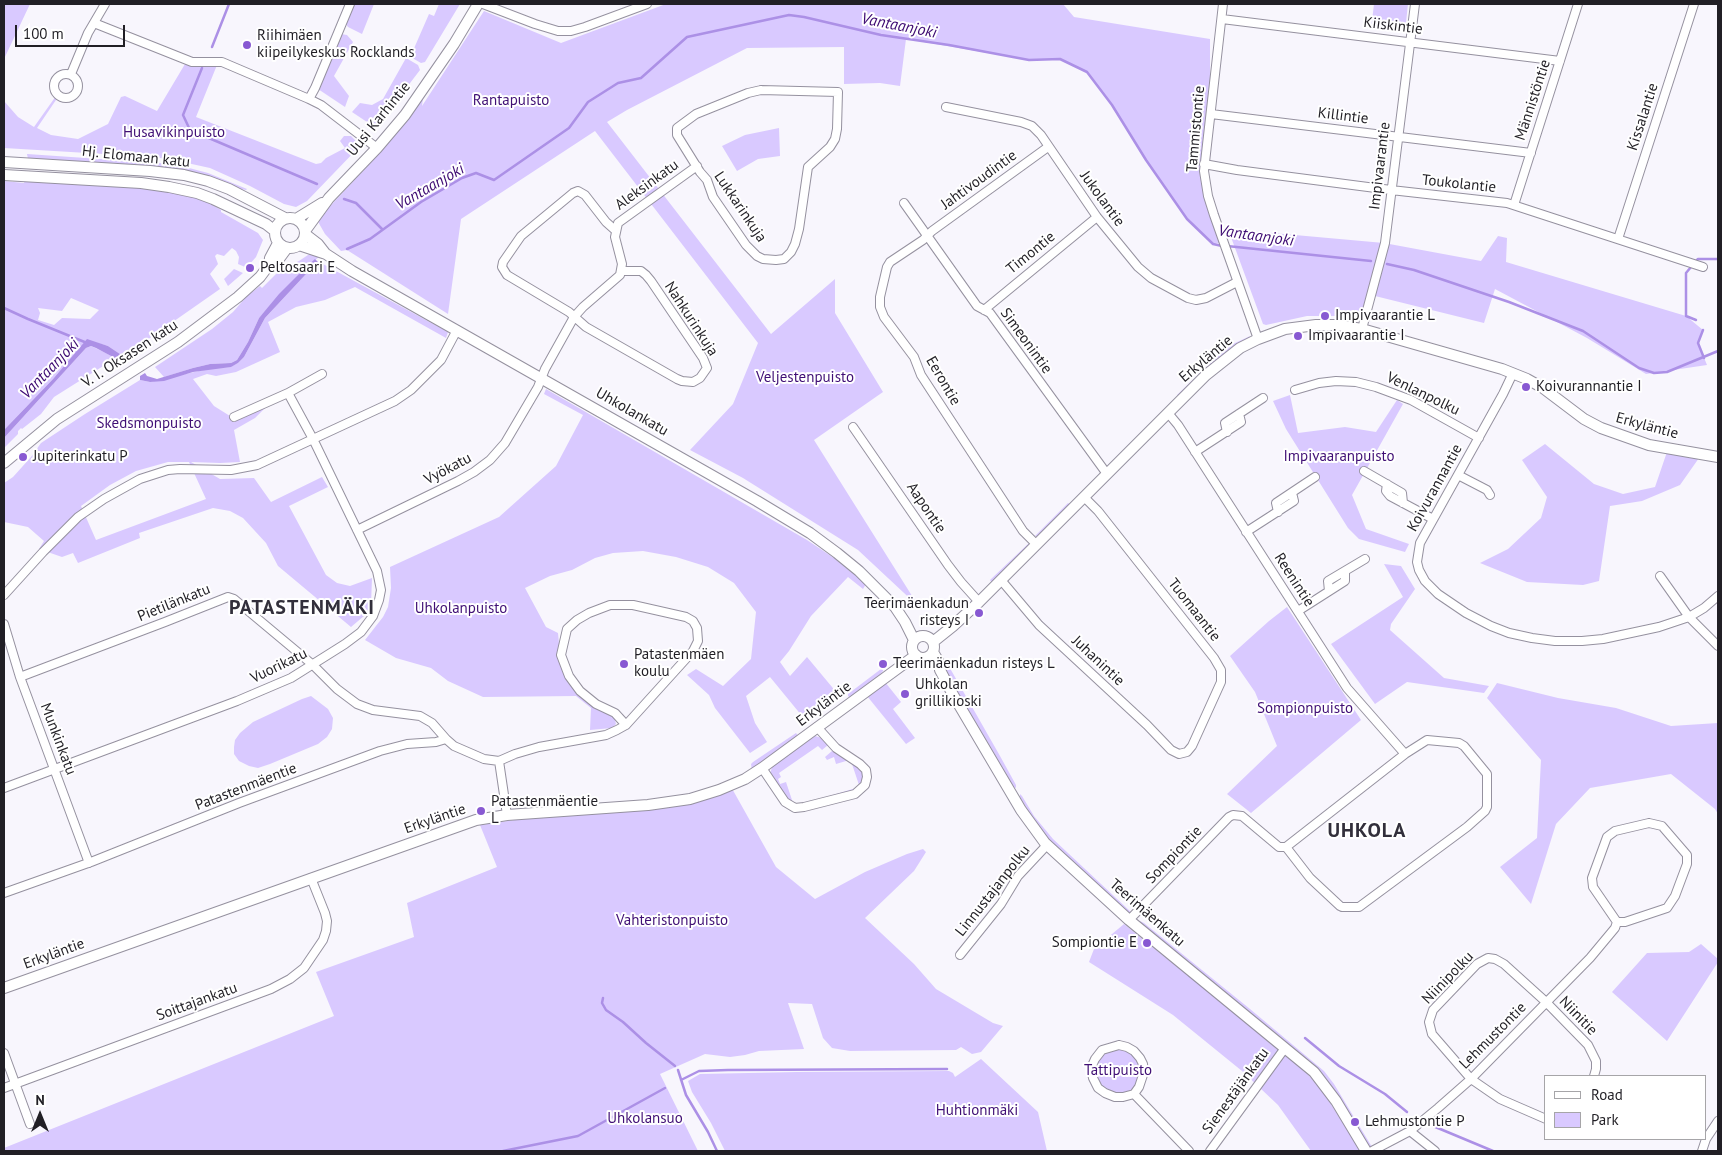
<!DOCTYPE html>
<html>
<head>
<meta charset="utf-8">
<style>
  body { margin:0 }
  #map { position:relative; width:1722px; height:1155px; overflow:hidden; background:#f8f6fd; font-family:"PT Sans",sans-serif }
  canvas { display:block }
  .frame { position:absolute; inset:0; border:5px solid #211f25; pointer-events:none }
  .legend { position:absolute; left:1544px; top:1075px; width:162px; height:65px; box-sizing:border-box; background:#fff; border:1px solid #a6a5a8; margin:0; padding:6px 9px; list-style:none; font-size:15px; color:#211f25 }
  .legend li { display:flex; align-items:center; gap:10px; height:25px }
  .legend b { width:25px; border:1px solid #a6a5a8 }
  .north { position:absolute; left:15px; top:1090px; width:50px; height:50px; -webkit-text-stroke:4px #fff; paint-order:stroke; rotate:0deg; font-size:14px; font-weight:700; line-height:20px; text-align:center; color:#211f25 }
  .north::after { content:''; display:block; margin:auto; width:18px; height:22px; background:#211f25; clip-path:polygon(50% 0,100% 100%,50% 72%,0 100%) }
  .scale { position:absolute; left:15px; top:25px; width:110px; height:22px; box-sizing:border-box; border:2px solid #211f25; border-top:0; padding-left:6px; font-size:15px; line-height:18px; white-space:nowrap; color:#211f25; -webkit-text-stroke:4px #fff; paint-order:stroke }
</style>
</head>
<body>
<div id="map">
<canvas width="1722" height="1155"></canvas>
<div class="frame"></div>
<ul class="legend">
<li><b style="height:6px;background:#fff"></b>Road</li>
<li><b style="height:14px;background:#d9c9ff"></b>Park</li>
</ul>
<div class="north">N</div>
<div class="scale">100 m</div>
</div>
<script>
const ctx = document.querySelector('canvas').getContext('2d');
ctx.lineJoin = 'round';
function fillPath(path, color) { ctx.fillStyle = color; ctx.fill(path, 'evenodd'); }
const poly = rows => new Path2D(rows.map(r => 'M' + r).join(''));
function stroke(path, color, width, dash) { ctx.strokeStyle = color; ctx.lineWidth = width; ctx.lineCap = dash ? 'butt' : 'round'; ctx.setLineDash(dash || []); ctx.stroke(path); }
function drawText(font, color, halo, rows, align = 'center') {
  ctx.font = font + ' "PT Sans",sans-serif'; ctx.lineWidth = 4; ctx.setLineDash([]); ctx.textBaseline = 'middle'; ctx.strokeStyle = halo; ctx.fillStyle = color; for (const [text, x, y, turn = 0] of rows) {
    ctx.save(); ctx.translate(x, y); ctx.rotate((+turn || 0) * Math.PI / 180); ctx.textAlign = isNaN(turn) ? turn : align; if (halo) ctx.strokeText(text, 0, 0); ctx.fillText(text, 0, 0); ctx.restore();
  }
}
fillPath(poly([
  [4,4,30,4,4,59],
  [354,4,374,4,362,34,348,27,346,24],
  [439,4,460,4,425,62,421,63,407,55,408,52,412,53,429,14,434,16],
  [666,4,1063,4,1074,17,1210,39,1210,105,1202,168,1214,215,1228,242,1213,244,1187,219,1146,160,1112,105,1087,72,1060,59,1029,60,906,39,900,86,880,83,844,84,844,47,747,48,627,110,607,122,771,334,835,279,835,313,883,392,814,440,919,607,858,550,743,478,690,450,733,404,758,343,595,131,461,219,448,314,347,250,341,251,325,234,317,220,376,157,423,98,422,106,484,11,561,43],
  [1374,4,1408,4,1405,32,1371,29],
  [341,34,347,35,353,42,334,76,349,96,345,107,318,89],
  [406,58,418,65,420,70,378,125,375,127,373,126,352,112,360,103,372,105,383,99],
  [185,64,193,66,217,65,196,117,316,164,321,163,326,158,345,148,340,141,344,136,351,136,360,145,359,147,307,201,296,207,284,204,250,186,210,168,178,161,154,157,4,148,4,101,18,117,34,127,56,96,58,97,37,128,51,135,78,139,108,124,121,97,125,96,157,111],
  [779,128,780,156,758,159,737,171,722,146,745,135],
  [27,154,174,164,208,173,247,189,246,190,231,187,206,178,28,159],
  [25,180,160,189,203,199,221,210,221,212,258,233,263,240,256,257,249,265,245,267,238,264,239,257,236,251,232,248,224,256,217,254,215,256,218,264,210,274,220,289,127,354,120,354,108,346,87,340,53,379,4,430,4,181,24,183],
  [71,298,99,310,90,319,62,318,54,325,38,320,40,313,38,308,62,311],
  [1228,229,1384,243,1481,261,1498,236,1507,238,1506,262,1686,316,1703,330,1698,343,1707,365,1646,374,1587,338,1495,289,1484,323,1371,295,1364,320,1340,316,1307,316,1266,325,1263,324],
  [311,253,319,257,305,268,259,318,248,342,237,360,231,363,210,364,193,368,164,377,155,367,212,329,233,312,247,296,260,286,262,288,282,268,299,261],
  [323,264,448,332,446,338,355,287,325,300,296,307,268,322,280,352,236,372,216,376,207,374,193,379,214,406,230,416,254,406,265,408,255,418,234,430,240,462,220,463,191,462,220,479,254,478,271,502,322,477,328,487,289,506,326,575,337,583,350,586,372,578,371,605,364,616,351,627,278,566,266,543,243,518,230,511,213,508,139,533,140,538,78,563,73,553,62,557,39,549,44,541,28,527,4,522,4,483,13,477,31,457,41,443,85,414,140,380,150,382,212,368,230,367,238,363,244,357,265,318,307,273],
  [168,462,189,462,206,499,96,540,81,506,110,485,136,471],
  [234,269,243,273,228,286,224,279],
  [1250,336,1248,340,1179,396,1177,395,1221,353,1233,344],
  [91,346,106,353,113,357,115,361,108,363,54,397,41,414,22,429,21,428,18,431,18,434,4,448,4,438,86,348],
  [546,389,807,540,834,558,866,584,863,589,848,577,811,616,789,651,780,662,790,676,807,657,837,693,814,710,802,716,770,677,746,696,755,723,767,742,750,753,715,708,709,695,687,675,696,669,723,686,751,659,756,612,734,583,708,567,676,557,643,551,613,553,595,558,572,570,550,576,525,588,546,627,558,633,561,664,572,681,614,716,616,724,612,728,590,730,591,708,576,696,483,697,448,681,431,668,396,658,365,640,383,617,388,607,391,588,390,567,499,517,556,466,583,415,544,394],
  [1290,395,1298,433,1345,427,1376,432,1397,400,1403,404,1352,495,1366,529,1409,544,1405,552,1359,539,1348,528,1286,429,1273,401],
  [1545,444,1594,484,1623,494,1655,487,1668,449,1699,458,1680,485,1642,501,1610,506,1599,581,1583,585,1527,582,1480,563,1508,549,1541,518,1547,497,1522,460],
  [1068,503,1071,505,1039,536,1035,536],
  [1029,543,1028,546,992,583,990,580],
  [1384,564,1401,566,1415,589,1391,624,1390,630,1444,678,1489,686,1484,693,1407,682,1375,704,1331,644,1403,597],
  [1287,607,1361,720,1251,813,1227,794,1277,746,1255,692,1230,656,1269,621],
  [944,662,947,663,1000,756,1016,785,1016,788,1014,787,949,677,942,663],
  [881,669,883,669,883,671,876,680,850,698,848,696,848,694],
  [885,682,901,702,893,709,915,738,906,744,867,696],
  [1497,683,1558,698,1616,708,1671,726,1718,723,1718,814,1715,809,1671,774,1590,788,1556,824,1531,904,1500,867,1537,838,1541,760,1487,698],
  [311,696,328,709,333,718,332,729,327,737,318,744,270,764,258,768,249,766,239,761,234,754,234,747,235,740,240,733,253,722,302,699],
  [796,733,799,737,752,771,751,764,753,762],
  [815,736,822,738,828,745,822,750,818,746,779,773,781,777,778,779,780,784,786,782,793,803,795,805,803,804,856,788,859,785,852,764,853,761,864,771,864,782,857,791,804,806,790,805,770,774,772,767],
  [832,751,847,758,846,761,836,764,834,757,827,760,825,757],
  [730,785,776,867,815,899,865,872,907,854,923,849,926,852,914,871,865,918,914,964,936,989,993,1023,1003,1026,981,1052,972,1054,961,1047,956,1050,850,1051,832,1048,823,1038,812,1004,788,1003,804,1049,759,1051,745,1055,730,1057,705,1054,660,1074,698,1151,4,1151,4,1148,334,1016,316,972,414,937,407,903,497,867,480,825,584,810,648,805],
  [1020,794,1022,796,1034,816,1053,839,1132,913,1129,914,1071,861,1041,832,1020,797],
  [1140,921,1144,923,1250,1009,1324,1071,1334,1084,1372,1147,1367,1145,1341,1101,1142,926],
  [1124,924,1298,1064,1320,1087,1361,1151,1311,1151,1278,1105,1242,1071,1173,1015,1089,962,1094,949],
  [1701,944,1718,959,1718,962,1667,1041,1612,992,1647,953,1689,952],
  '1095 1071a23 23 0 1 1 46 0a23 23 0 1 1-46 0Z',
  [981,1059,1038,1112,1047,1151,725,1151,711,1123,692,1092,688,1081,700,1074,797,1072,949,1071,953,1073,955,1077]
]), '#d9c9ff');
fillPath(poly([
  [315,259,321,265,307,273,265,318,244,357,238,363,231,367,193,372,164,381,150,382,140,380,140,376,145,373,147,376,157,379,193,368,210,364,231,363,237,360,248,342,259,318,279,294,305,268],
  [87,339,108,346,120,354,127,354,115,361,113,357,96,348,91,346,86,348,4,438,4,430,53,379]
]), '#ac90e6');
stroke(poly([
  [212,47,229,4],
  [202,68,183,115,190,130,317,184],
  [344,199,356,203,382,229],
  [1227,246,1371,261],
  [347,249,370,239,421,202,462,178,476,173,494,180,569,128,588,102,618,83,641,78,687,37,789,15,804,17,881,35,949,45,1029,60,1060,59,1087,72,1112,105,1146,160,1187,219,1213,244,1222,246],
  [1696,261,1698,259,1718,259],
  [1387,264,1414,270,1509,302,1583,331,1639,368,1654,373,1667,372,1718,351],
  [1691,267,1686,273,1686,316,1696,320],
  [4,308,28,319,87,343],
  [1703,330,1698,343,1704,358],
  [603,998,602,1003,606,1010,623,1022,646,1043,675,1066],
  [1305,1038,1339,1066,1385,1094,1407,1112],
  [678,1070,686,1095,708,1132,717,1151],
  [681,1080,699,1071,728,1070,947,1069],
  [1433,1126,1493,1151],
  [503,1151,578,1136,665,1088]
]), '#ac90e6', 2.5);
const minor = poly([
  [483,4,535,24,558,31,571,31,585,27,647,4],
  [1223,4,1204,171,1208,196,1214,215,1258,339],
  [1222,19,1560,61],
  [94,23,192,62,222,62,309,99,321,105,377,148],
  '54 86a12 12 0 1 1 24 0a12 12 0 1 1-24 0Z',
  [71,74,88,33,105,4],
  [761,90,838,92,837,129,835,139,830,147,808,167,799,229,795,244,791,252,784,259,776,260,763,259,757,256,746,245,713,197,707,180,700,172,677,135,677,128,696,114,748,93,761,90],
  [309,99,315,88,350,4],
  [946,107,1021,122,1032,126,1041,135,1097,217,1138,267,1151,278,1188,298,1196,300,1206,298,1237,282],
  [1211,114,1531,153],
  [1204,164,1237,170,1391,190,1507,203,1703,267],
  [904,203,977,306,990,313,1107,474],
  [1514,205,1578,4],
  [615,230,606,222,585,195,578,191,573,193,521,236,503,262,502,267,507,275,569,312,586,327,677,379,682,381,693,382,700,378,707,368,703,358,651,281,646,275,641,271,622,271],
  [1618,239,1694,4],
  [984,310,1097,217],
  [1362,329,1385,243,1415,4],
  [1513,373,1503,394,1420,543,1417,562,1419,570,1425,581,1438,594,1466,613,1491,626,1509,633,1532,638,1555,641,1582,641,1603,639,1659,627,1689,617,1704,608,1718,596],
  [1295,390,1319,383,1336,381,1356,382,1376,387,1411,400,1479,438],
  [1168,413,1178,425,1347,688,1405,754],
  [234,417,288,393],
  [853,427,948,565,961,582,979,602],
  [1227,432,1225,423,1263,398],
  [1195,452,1241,422,1239,414],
  [1364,471,1402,493,1403,503],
  [1458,475,1487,490,1490,495],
  [1387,484,1386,491,1390,496,1433,519],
  [1278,512,1276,503,1315,477],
  [357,530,458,481,474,472,490,460,505,443,538,387,545,369,574,317,583,307,620,275,622,264,615,237,618,223,697,166],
  [1246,532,1294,501,1292,493],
  [1036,544,1023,531,921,375,914,357,884,317,880,307,880,297,887,267,890,262,923,240,932,231,1048,147],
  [1660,576,1689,617,1718,646],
  [1001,580,1039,625,1147,725,1171,750,1179,754,1187,752,1192,746,1221,682,1221,670,1214,658,1098,511,1084,497],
  [1329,591,1328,581,1365,559],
  [4,595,43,552,78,517,104,499,140,479,168,470,180,469,231,470,257,465,395,401,411,390,441,360,457,330],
  [1298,611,1345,581,1345,571],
  [4,624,20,677,89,863],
  [20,677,165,622,228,597,234,599,313,665,337,689,357,704,373,710,420,716,432,723,446,739],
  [499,761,507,815],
  [762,768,785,802,795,808,804,807,855,794,865,785,867,777,866,770,860,764,836,748,817,727],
  [4,788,237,701,291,678,345,644,361,632,373,616,379,600,381,590,377,571,313,439,288,393,322,374],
  [1649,823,1662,826,1687,855,1687,864,1675,896,1667,908,1625,922,1617,922,1593,887,1592,878,1607,837,1615,831,1649,823],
  [4,893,91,862,239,803,380,751,407,744,436,742,446,739,454,746,484,759,499,761,515,754,539,747,606,735,617,730,626,725,693,651,698,641,697,628,693,621,686,617,633,605,610,605,589,613,577,620,567,629,561,655,569,676,580,691,596,704,615,713,626,725],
  [1129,920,1229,817,1233,815,1242,816,1279,847,1286,847,1405,754,1427,740,1459,743,1464,746,1487,774,1487,807,1485,811,1467,827,1359,907,1342,907,1340,906,1310,878,1286,847],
  [960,955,1001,904,1018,876,1047,845],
  [1119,1045,1127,1047,1134,1051,1140,1058,1143,1064,1144,1072,1139,1087,1134,1094,1123,1097,1115,1097,1105,1093,1098,1088,1093,1078,1091,1068,1095,1059,1102,1050,1119,1045],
  [4,1053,30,1124],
  [4,1088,271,989,290,979,304,968,323,940,326,931,327,921,325,913,311,878],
  [1134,1094,1189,1151],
  [1546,1119,1500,1099,1471,1079,1432,1034,1429,1022,1433,1010,1477,964,1488,958,1495,959,1504,964,1546,1002,1588,1045,1596,1061,1596,1069,1594,1076],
  [1410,1131,1435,1151],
  [1706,1139,1718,1121],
  [1210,1151,1285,1048],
  [1372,1151,1410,1131,1438,1108,1471,1079,1590,958,1615,928,1617,922],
  [1702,1151,1706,1139]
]);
const tertiary = poly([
  [4,162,150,171,184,175,208,181,229,189,285,218],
  [4,175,141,183,169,187,197,193,213,199,266,224,275,231],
  '275 233a15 15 0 1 1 30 0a15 15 0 1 1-30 0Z',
  [296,219,322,203],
  [305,231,329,198,377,148,405,115,454,44,478,4],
  [305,234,318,244,325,253],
  [299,245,326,254,352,271,757,501,810,533,837,553,859,571,895,607,905,622,914,640],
  [269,265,270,258,278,243],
  [4,463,57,419,178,342,238,297,260,277,269,265,276,263,287,248],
  '912 647a11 11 0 1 1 22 0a11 11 0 1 1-22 0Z',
  [933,642,953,626,979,602,1206,375,1240,348,1258,339,1285,329,1316,325,1337,325,1362,329,1502,369,1527,379,1543,388,1584,419,1601,428,1649,445,1718,457],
  [933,652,939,662,940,670,952,693,1021,810,1045,843,1129,920,1314,1072,1336,1101,1366,1151],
  [4,988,476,820,507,815,648,805,690,799,719,790,745,779,762,768,916,655]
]);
stroke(minor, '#95919f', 10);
stroke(tertiary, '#95919f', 12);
stroke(minor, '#fff', 8);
stroke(tertiary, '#fff', 10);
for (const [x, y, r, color] of [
  [247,45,5,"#8859d2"],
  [250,268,5,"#8859d2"],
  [1325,316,5,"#8859d2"],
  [1298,336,5,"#8859d2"],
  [1526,387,5,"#8859d2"],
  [23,457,5,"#8859d2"],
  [979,613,5,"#8859d2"],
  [624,664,5,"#8859d2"],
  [883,664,5,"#8859d2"],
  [905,694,5,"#8859d2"],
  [481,811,5,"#8859d2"],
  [1147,943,5,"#8859d2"],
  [1355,1122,5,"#8859d2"]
]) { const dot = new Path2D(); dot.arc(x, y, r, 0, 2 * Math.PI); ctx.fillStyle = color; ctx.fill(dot); stroke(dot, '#fff', 2); }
drawText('15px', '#211f25', '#fff', [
  ["Kiiskintie",1393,26,7],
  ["Männistöntie",1533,100,-72],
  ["Killintie",1343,116,7],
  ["Kissalantie",1643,117,-72],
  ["Uusi Karhintie",379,119,-51],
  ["Tammistontie",1196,129,-85],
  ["Hj. Elomaan katu",136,157,6],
  ["Impivaarantie",1380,166,-83],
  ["Jahtivoudintie",979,180,-36],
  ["Toukolantie",1459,184,6],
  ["Aleksinkatu",647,185,-36],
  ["Jukolantie",1102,199,54],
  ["Lukkarinkuja",740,207,56],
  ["Timontie",1031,253,-39],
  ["Nahkurinkuja",691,319,57],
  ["Simeonintie",1026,341,54],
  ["V. I. Oksasen katu",130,354,-33],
  ["Erkyläntie",1206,359,-40],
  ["Eerontie",943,381,60],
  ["Venlanpolku",1423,394,26],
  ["Uhkolankatu",632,412,30],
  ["Erkyläntie",1647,426,15],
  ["Vyökatu",448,469,-28],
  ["Koivurannantie",1435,488,-61],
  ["Aapontie",926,508,56],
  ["Reenintie",1294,580,57],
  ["Pietilänkatu",174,603,-22],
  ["Tuomaantie",1194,610,52],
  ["Juhanintie",1098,661,43],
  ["Vuorikatu",279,666,-26],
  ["Erkyläntie",824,704,-37],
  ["Munkinkatu",58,739,69],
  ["Patastenmäentie",246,787,-21],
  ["Erkyläntie",435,819,-19],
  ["Sompiontie",1174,855,-46],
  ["Linnustajanpolku",993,891,-52],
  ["Teerimäenkatu",1147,913,41],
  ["Erkyläntie",54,954,-20],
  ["Niinipolku",1448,978,-46],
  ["Soittajankatu",197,1002,-20],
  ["Niinitie",1578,1016,46],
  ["Lehmustontie",1493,1036,-45],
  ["Sienestäjänkatu",1236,1091,-54]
]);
drawText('15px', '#211f25', '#fff', [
  ["Riihimäen",257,36],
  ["kiipeilykeskus Rocklands",257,53],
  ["Peltosaari E",260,268],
  ["Impivaarantie L",1335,316],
  ["Impivaarantie I",1308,336],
  ["Koivurannantie I",1536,387],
  ["Jupiterinkatu P",33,457],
  ["Teerimäenkadun",969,604,"right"],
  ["risteys I",969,621,"right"],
  ["Patastenmäen",634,655],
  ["koulu",634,672],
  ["Teerimäenkadun risteys L",893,664],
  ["Uhkolan",915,685],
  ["grillikioski",915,702],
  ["Patastenmäentie",491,802],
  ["L",491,819],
  ["Sompiontie E",1137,943,"right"],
  ["Lehmustontie P",1365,1122]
], 'left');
drawText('15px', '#400f75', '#fff', [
  ["Rantapuisto",511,101],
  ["Husavikinpuisto",174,133],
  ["Veljestenpuisto",805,378],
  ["Skedsmonpuisto",149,424],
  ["Impivaaranpuisto",1339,457],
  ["Uhkolanpuisto",461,609],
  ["Sompionpuisto",1305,709],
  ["Vahteristonpuisto",672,921],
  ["Tattipuisto",1118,1071],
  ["Huhtionmäki",977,1111],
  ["Uhkolansuo",645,1119]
]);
drawText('italic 16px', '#3d0a72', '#fff', [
  ["Vantaanjoki",899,26,11],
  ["Vantaanjoki",430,187,-30],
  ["Vantaanjoki",1256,236,8],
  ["Vantaanjoki",50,369,-46]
]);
ctx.letterSpacing = '1px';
drawText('bold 20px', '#322f3b', '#fff', [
  ["PATASTENMÄKI",302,608],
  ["UHKOLA",1367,831]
]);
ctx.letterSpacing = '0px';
</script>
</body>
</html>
